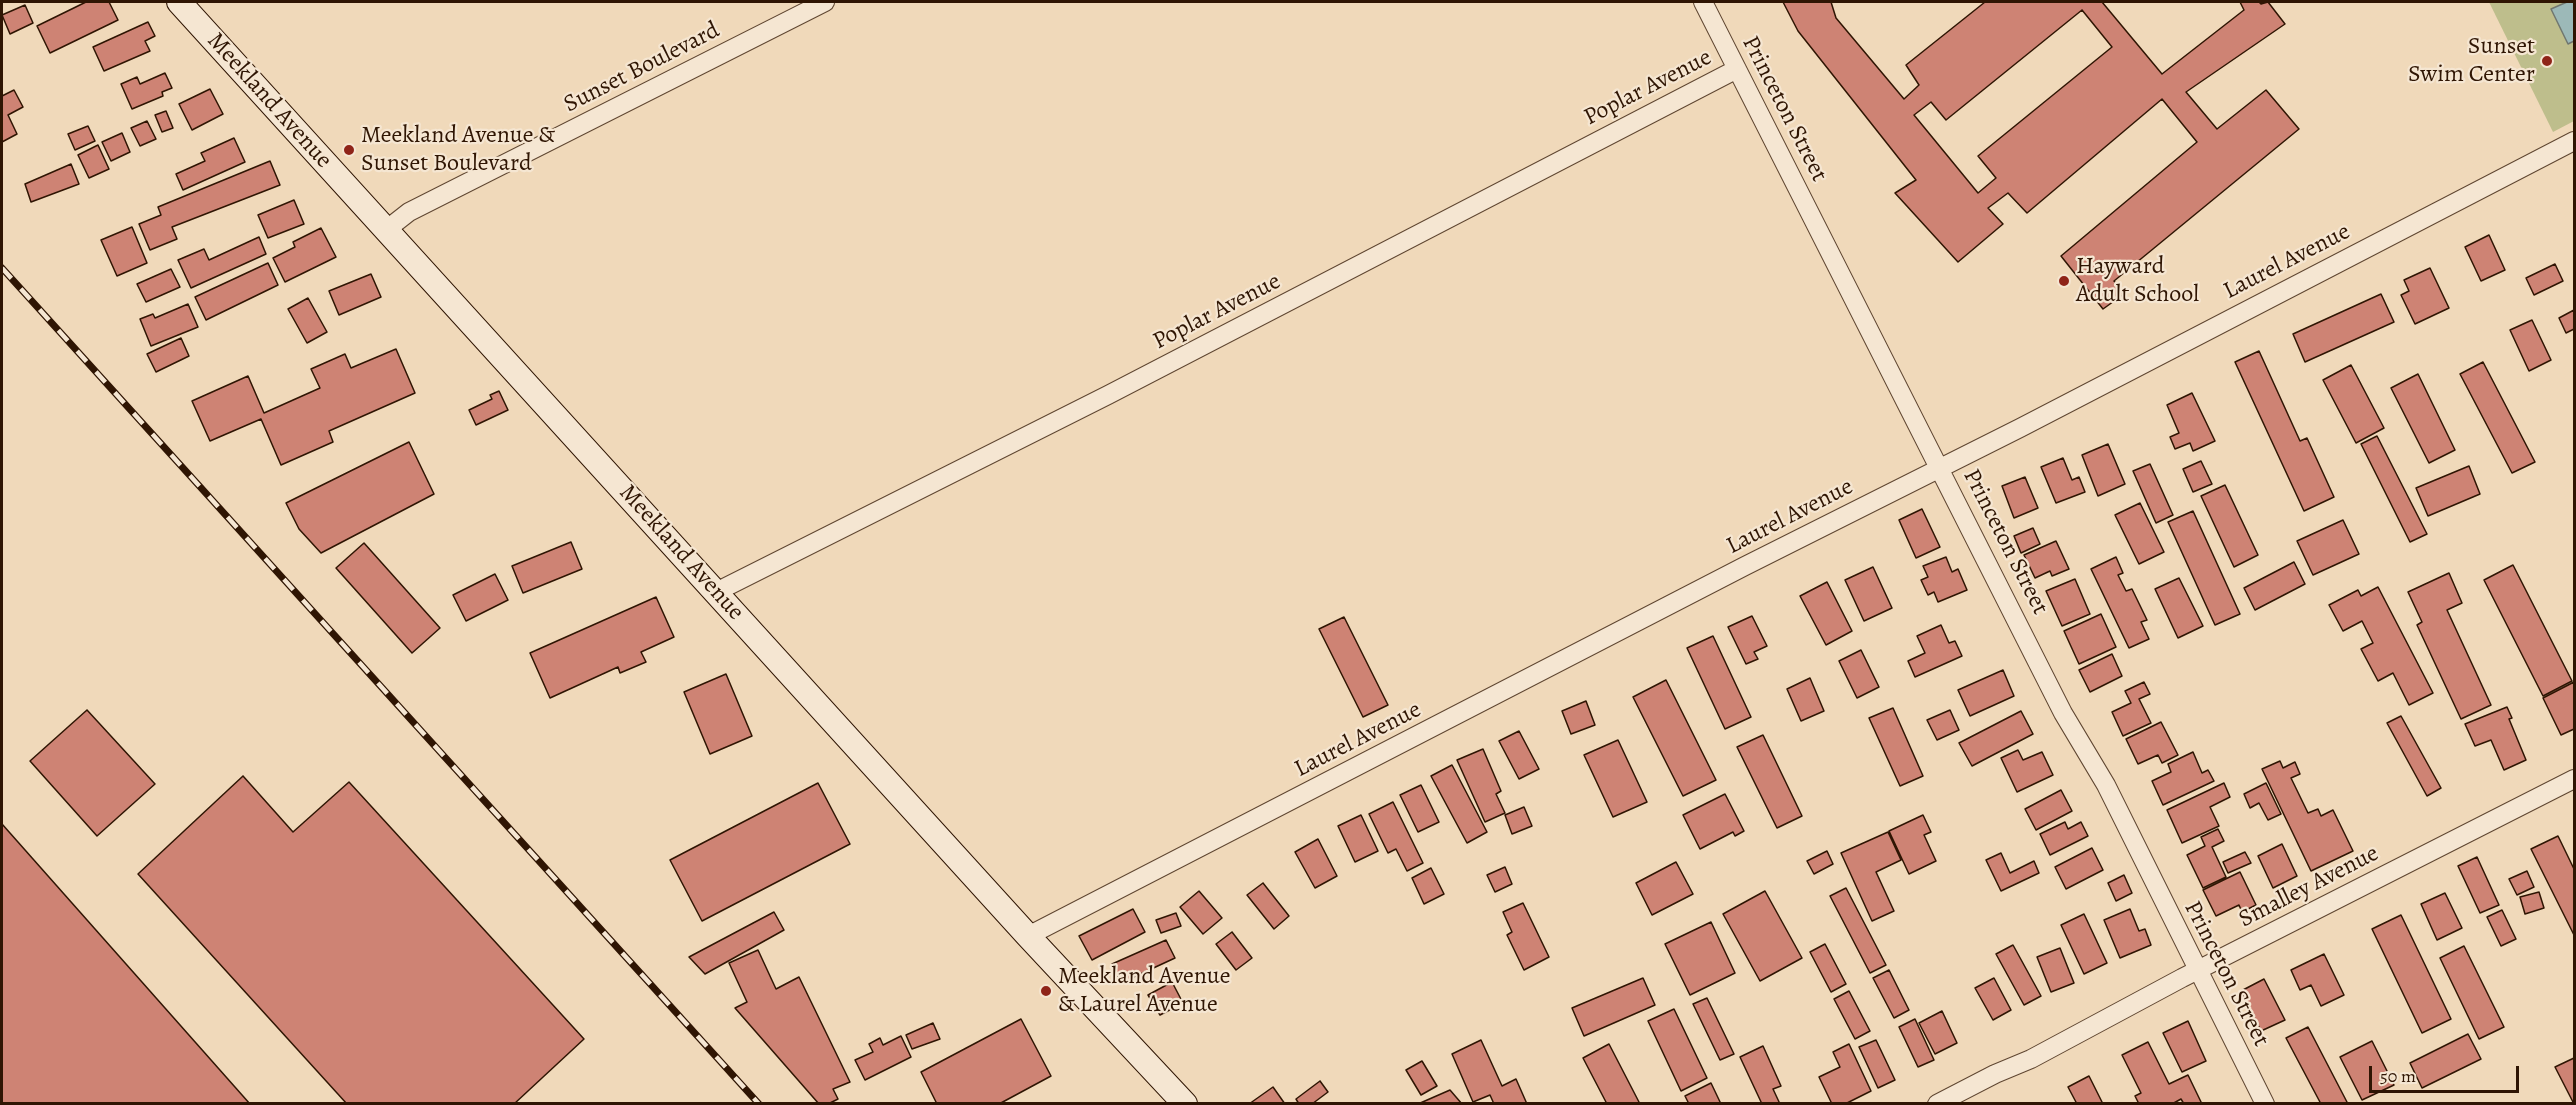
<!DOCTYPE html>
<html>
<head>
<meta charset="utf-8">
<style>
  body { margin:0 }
  #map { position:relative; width:2576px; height:1105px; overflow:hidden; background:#f0d9ba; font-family:Alegreya,serif }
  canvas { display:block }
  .frame { position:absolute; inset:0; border:3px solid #2f1503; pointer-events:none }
  .scale { position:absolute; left:2369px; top:1066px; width:150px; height:27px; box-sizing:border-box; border:3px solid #2f1503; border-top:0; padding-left:8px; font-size:18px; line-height:21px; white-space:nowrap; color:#2f1503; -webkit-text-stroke:4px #f5e6d2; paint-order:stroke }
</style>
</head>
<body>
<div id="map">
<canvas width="2576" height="1105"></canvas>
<div class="frame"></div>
<div class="scale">50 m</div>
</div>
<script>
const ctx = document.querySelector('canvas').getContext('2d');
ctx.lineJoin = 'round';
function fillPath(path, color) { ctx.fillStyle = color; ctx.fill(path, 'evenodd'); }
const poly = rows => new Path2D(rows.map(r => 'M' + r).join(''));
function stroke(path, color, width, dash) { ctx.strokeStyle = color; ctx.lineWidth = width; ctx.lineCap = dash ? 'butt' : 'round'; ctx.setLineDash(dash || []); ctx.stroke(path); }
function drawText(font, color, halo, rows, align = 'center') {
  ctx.font = font + ' Alegreya,serif'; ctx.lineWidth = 4.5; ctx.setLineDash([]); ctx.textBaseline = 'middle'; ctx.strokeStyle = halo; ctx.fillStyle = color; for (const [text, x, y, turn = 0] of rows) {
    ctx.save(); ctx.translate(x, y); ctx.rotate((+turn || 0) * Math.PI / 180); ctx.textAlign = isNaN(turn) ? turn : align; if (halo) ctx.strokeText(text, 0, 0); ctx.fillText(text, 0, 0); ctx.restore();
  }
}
fillPath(poly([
  [2489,2,2574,2,2574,121,2553,132]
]), '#bebe8c');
const water = poly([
  [2567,2,2574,2,2574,41,2568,44,2551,9,2567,2]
]);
fillPath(water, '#9cb9b8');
stroke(water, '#707770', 1.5);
const building = poly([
  [86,2,109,2,118,20,50,53,37,26,86,2],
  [1783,2,1831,2,1836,18,1904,99,1919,85,1906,65,1985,2,2102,2,2162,74,2244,10,2240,2,2259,2,2261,4,2268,2,2285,24,2186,92,2217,129,2266,90,2299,129,2114,281,2124,294,2103,309,2061,256,2197,142,2162,99,2027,213,2008,193,1988,208,2003,224,1958,262,1895,193,1916,180,1798,31,1783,2],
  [2082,10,2112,47,1978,156,1996,178,1978,193,1914,115,1931,102,1946,120,2082,10],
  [25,5,33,23,10,34,2,15,25,5],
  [148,22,155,36,145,41,150,51,104,71,93,47,148,22],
  [165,73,172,88,162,92,163,96,132,109,121,84,137,77,140,84,165,73],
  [210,89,223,114,192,130,179,104,210,89],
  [14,90,23,107,8,115,17,134,2,142,2,96,14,90],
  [166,111,173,128,162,132,155,115,166,111],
  [147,121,156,139,140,146,131,128,147,121],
  [88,126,95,141,75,150,68,134,88,126],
  [122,133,130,152,111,161,102,142,122,133],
  [234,138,245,162,183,190,176,174,205,161,201,153,234,138],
  [98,145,109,169,89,178,78,155,98,145],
  [270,161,280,185,172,227,177,239,150,250,139,224,161,215,158,207,270,161],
  [71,164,79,184,31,202,25,184,71,164],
  [294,200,304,224,268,238,258,215,294,200],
  [132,227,147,263,117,276,101,240,132,227],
  [321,228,336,257,285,282,273,258,295,247,293,242,321,228],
  [2489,235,2505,270,2481,281,2465,247,2489,235],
  [259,237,266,254,191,288,178,260,204,249,209,260,259,237],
  [268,263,278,285,206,320,195,297,268,263],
  [2555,264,2563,281,2534,295,2526,278,2555,264],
  [2430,268,2449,308,2415,324,2401,295,2409,291,2404,280,2430,268],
  [171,269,180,287,146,302,137,284,171,269],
  [371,274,381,297,339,315,329,291,371,274],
  [2381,294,2394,322,2305,362,2293,334,2381,294],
  [308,298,327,332,307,343,288,309,308,298],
  [188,304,198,327,151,346,140,319,153,314,155,318,188,304],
  [2574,310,2574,329,2566,333,2559,318,2574,310],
  [2532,320,2551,360,2529,371,2510,330,2532,320],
  [181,338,189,356,156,372,147,354,181,338],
  [396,349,415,393,329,431,333,442,281,465,261,419,210,441,192,401,248,376,264,413,320,388,311,369,345,354,351,368,396,349],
  [2259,351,2300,441,2307,438,2334,497,2304,511,2235,362,2259,351],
  [2483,362,2535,462,2512,473,2460,374,2483,362],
  [2351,365,2384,428,2356,443,2323,380,2351,365],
  [2418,374,2455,450,2429,463,2391,388,2418,374],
  [499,391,508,410,476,425,469,410,492,399,490,395,499,391],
  [2192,393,2215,441,2193,451,2190,443,2175,449,2170,437,2179,433,2167,405,2192,393],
  [2377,436,2427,534,2410,542,2361,444,2377,436],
  [409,442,434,494,321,553,299,529,286,503,409,442],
  [2108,444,2125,484,2098,496,2082,455,2108,444],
  [2063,458,2072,480,2079,477,2085,492,2056,503,2041,467,2063,458],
  [2201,461,2212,484,2193,492,2183,469,2201,461],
  [2150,464,2173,515,2156,523,2133,471,2150,464],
  [2469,466,2480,494,2428,516,2416,488,2469,466],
  [2025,477,2038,508,2014,518,2002,486,2025,477],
  [2225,485,2258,555,2234,567,2201,496,2225,485],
  [2140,503,2164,552,2139,564,2115,515,2140,503],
  [1922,509,1940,547,1916,558,1899,520,1922,509],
  [2193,511,2240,614,2215,625,2168,522,2193,511],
  [2343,520,2359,554,2313,575,2297,541,2343,520],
  [2033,528,2040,544,2021,553,2014,536,2033,528],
  [2056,541,2069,569,2052,576,2050,571,2035,578,2024,555,2056,541],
  [571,542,582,569,523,593,512,566,571,542],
  [364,543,440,628,412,653,336,568,364,543],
  [1946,557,1952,572,1958,569,1967,590,1938,602,1934,592,1928,595,1921,580,1928,577,1923,566,1946,557],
  [2116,557,2123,573,2118,575,2126,591,2132,589,2147,620,2141,622,2149,639,2129,648,2091,569,2116,557],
  [2294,562,2305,584,2255,610,2244,588,2294,562],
  [2513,565,2572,681,2543,696,2484,580,2513,565],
  [1873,567,1892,608,1864,621,1845,580,1873,567],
  [2449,573,2462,603,2447,610,2491,705,2461,719,2417,625,2422,622,2408,592,2449,573],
  [495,574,508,600,466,621,453,595,495,574],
  [2179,578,2203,626,2178,638,2155,589,2179,578],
  [2075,579,2090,614,2062,626,2046,591,2075,579],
  [1827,582,1852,631,1826,645,1800,596,1827,582],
  [2378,587,2433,693,2409,705,2393,673,2378,681,2361,649,2373,643,2362,621,2343,631,2329,605,2358,590,2361,596,2378,587],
  [656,597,674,637,641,652,646,662,620,673,618,667,550,698,530,653,656,597],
  [2101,614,2116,647,2079,664,2064,631,2101,614],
  [1752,616,1767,646,1754,652,1758,659,1746,664,1728,627,1752,616],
  [1344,617,1388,705,1363,717,1319,629,1344,617],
  [1941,625,1949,643,1955,641,1962,656,1915,677,1908,661,1925,653,1917,636,1941,625],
  [1713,636,1751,717,1725,729,1687,648,1713,636],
  [1861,650,1879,687,1857,698,1839,661,1861,650],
  [2112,654,2122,676,2090,692,2079,670,2112,654],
  [2003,670,2014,696,1970,716,1958,690,2003,670],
  [726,674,752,736,710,754,684,692,726,674],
  [1810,678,1824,711,1801,721,1787,689,1810,678],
  [1666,680,1716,780,1683,796,1633,697,1666,680],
  [2144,682,2150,694,2139,699,2151,723,2123,736,2112,712,2131,703,2125,691,2144,682],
  [2574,682,2574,729,2561,735,2543,698,2574,682],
  [1586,701,1595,725,1571,734,1562,711,1586,701],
  [2507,707,2512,718,2509,719,2526,760,2504,770,2491,740,2475,746,2465,724,2507,707],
  [1893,708,1923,776,1900,786,1869,718,1893,708],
  [87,710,155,784,97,836,30,761,87,710],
  [1950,710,1959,730,1937,740,1927,720,1950,710],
  [2021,711,2033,734,1972,766,1959,743,2021,711],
  [2401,716,2441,788,2427,796,2387,723,2401,716],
  [2161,722,2178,755,2162,763,2158,755,2138,764,2126,739,2161,722],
  [1519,731,1539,769,1519,779,1499,741,1519,731],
  [1763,735,1802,816,1777,828,1737,747,1763,735],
  [1618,740,1647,802,1613,817,1584,755,1618,740],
  [1483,749,1501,791,1496,794,1505,813,1485,822,1457,760,1483,749],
  [2018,750,2023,760,2042,752,2053,775,2017,792,2001,758,2018,750],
  [2193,752,2202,773,2208,770,2214,781,2163,805,2152,781,2171,772,2168,764,2193,752],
  [2280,761,2283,768,2295,762,2300,774,2291,778,2308,813,2318,809,2321,816,2333,810,2353,851,2311,871,2262,769,2280,761],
  [1452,765,1487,832,1467,843,1431,776,1452,765],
  [243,776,293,832,349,782,584,1039,514,1104,347,1104,138,874,243,776],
  [818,783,850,844,702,921,670,860,818,783],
  [2224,783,2230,797,2210,807,2219,826,2182,843,2167,810,2224,783],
  [2266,783,2281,814,2268,820,2259,803,2250,808,2244,794,2266,783],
  [1421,785,1439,822,1418,832,1400,795,1421,785],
  [2061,790,2072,811,2036,830,2025,809,2061,790],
  [1725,794,1744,831,1735,836,1733,832,1700,849,1683,815,1725,794],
  [1393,802,1423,863,1407,871,1396,849,1388,853,1369,814,1393,802],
  [1524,807,1532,826,1512,834,1505,815,1524,807],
  [1361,815,1378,851,1355,862,1338,826,1361,815],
  [1923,815,1931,832,1924,835,1936,861,1909,874,1889,831,1923,815],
  [2065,822,2068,829,2081,822,2088,836,2050,855,2040,834,2065,822],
  [2,824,250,1104,2,1104,2,824],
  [2218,829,2224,841,2212,847,2226,877,2203,888,2187,855,2205,846,2201,837,2218,829],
  [1888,832,1901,860,1876,872,1894,911,1872,921,1841,853,1888,832],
  [2558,836,2574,869,2574,935,2531,849,2558,836],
  [1318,839,1337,876,1315,888,1295,852,1318,839],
  [2282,844,2297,876,2273,888,2258,856,2282,844],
  [2092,848,2103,870,2066,889,2055,867,2092,848],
  [1827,851,1833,864,1814,874,1807,861,1827,851],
  [2245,852,2251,863,2228,873,2223,862,2245,852],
  [2001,853,2010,873,2034,861,2039,873,2001,891,1986,860,2001,853],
  [2477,857,2499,905,2480,913,2458,866,2477,857],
  [1676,862,1693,894,1652,915,1636,883,1676,862],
  [1505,867,1512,884,1495,892,1487,875,1505,867],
  [1431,868,1444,894,1424,904,1412,878,1431,868],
  [2527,871,2534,887,2517,895,2509,879,2527,871],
  [2240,872,2256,905,2242,912,2239,905,2216,916,2203,890,2240,872],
  [2124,875,2132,893,2116,901,2108,883,2124,875],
  [1263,883,1289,916,1274,929,1247,895,1263,883],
  [1846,888,1886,965,1870,973,1830,896,1846,888],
  [1199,891,1222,918,1203,934,1180,907,1199,891],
  [1765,891,1802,958,1760,981,1723,914,1765,891],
  [2539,892,2544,908,2525,914,2520,897,2539,892],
  [2445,893,2462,928,2437,940,2421,904,2445,893],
  [1523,903,1549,957,1524,970,1507,935,1512,932,1503,912,1523,903],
  [1133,909,1145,932,1092,960,1079,936,1133,909],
  [2130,909,2139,931,2145,929,2151,945,2120,958,2104,920,2130,909],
  [2502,910,2516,939,2501,946,2487,917,2502,910],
  [774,912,784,930,705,974,689,957,774,912],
  [1176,913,1181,926,1161,933,1156,920,1176,913],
  [2084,914,2107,963,2084,974,2061,925,2084,914],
  [2401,915,2451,1019,2422,1033,2372,929,2401,915],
  [1711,922,1735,973,1690,995,1665,944,1711,922],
  [1232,932,1252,958,1236,970,1216,944,1232,932],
  [1166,940,1175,958,1121,983,1112,964,1166,940],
  [1825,944,1846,984,1831,992,1810,952,1825,944],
  [2013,945,2041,996,2024,1005,1996,954,2013,945],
  [2464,946,2504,1027,2479,1039,2440,958,2464,946],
  [2060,948,2074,983,2051,992,2037,957,2060,948],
  [758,950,776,989,799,977,850,1082,833,1089,838,1099,828,1104,819,1104,735,1008,747,1002,729,963,758,950],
  [2324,954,2344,995,2321,1006,2311,985,2300,990,2291,970,2324,954],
  [1889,970,1909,1010,1894,1018,1873,978,1889,970],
  [1643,978,1655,1005,1584,1036,1572,1008,1643,978],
  [1994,978,2011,1010,1993,1020,1975,988,1994,978],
  [2264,979,2285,1020,2261,1031,2241,991,2264,979],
  [1172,982,1183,1003,1160,1015,1148,995,1172,982],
  [1849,991,1870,1031,1855,1039,1834,999,1849,991],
  [1707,998,1734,1054,1720,1060,1693,1004,1707,998],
  [1674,1009,1707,1078,1681,1091,1648,1021,1674,1009],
  [1942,1011,1957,1043,1935,1054,1919,1023,1942,1011],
  [1021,1019,1051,1076,999,1104,937,1104,921,1072,1021,1019],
  [1915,1019,1934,1060,1918,1067,1899,1027,1915,1019],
  [2188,1021,2206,1061,2182,1072,2163,1033,2188,1021],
  [933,1023,940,1039,912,1049,906,1035,933,1023],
  [2308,1027,2348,1104,2321,1104,2286,1038,2308,1027],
  [2468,1034,2481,1059,2422,1088,2410,1063,2468,1034],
  [901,1036,911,1057,865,1080,855,1060,873,1052,869,1044,880,1038,883,1045,901,1036],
  [1481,1040,1502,1086,1516,1079,1527,1104,1494,1104,1490,1095,1473,1102,1452,1054,1481,1040],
  [1876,1040,1895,1080,1878,1088,1859,1047,1876,1040],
  [2372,1041,2394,1085,2362,1100,2340,1057,2372,1041],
  [2148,1042,2169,1084,2188,1075,2202,1104,2184,1104,2181,1099,2172,1104,2139,1104,2135,1096,2141,1093,2122,1055,2148,1042],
  [1609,1044,1640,1104,1607,1104,1583,1058,1609,1044],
  [1849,1044,1871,1091,1845,1104,1832,1104,1819,1077,1840,1067,1833,1052,1849,1044],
  [1763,1046,1781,1086,1773,1089,1780,1104,1762,1104,1740,1057,1763,1046],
  [2574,1058,2574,1104,2555,1067,2574,1058],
  [1422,1061,1437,1086,1421,1095,1406,1070,1422,1061],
  [2089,1076,2103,1104,2077,1104,2068,1087,2089,1076],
  [1320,1081,1328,1092,1312,1104,1299,1104,1296,1099,1320,1081],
  [1711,1083,1721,1104,1689,1104,1685,1096,1711,1083],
  [1273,1087,1285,1104,1249,1104,1273,1087],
  [1450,1090,1462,1104,1418,1104,1450,1090]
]);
fillPath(building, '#ce8374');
stroke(building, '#2f1503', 1.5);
const street = poly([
  [1703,2,2063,713,2106,785,2265,1104],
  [386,230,409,212,825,2],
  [716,592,1108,395,1737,69],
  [1028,936,1745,566,2020,428,2574,141],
  [1937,1104,1995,1074,2031,1059,2182,978,2574,779]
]);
const secondary = poly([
  [179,2,1028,936,1185,1104]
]);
stroke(street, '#5f4631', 20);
stroke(secondary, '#2f1503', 26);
stroke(street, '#f5e6d2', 18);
stroke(secondary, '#f5e6d2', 24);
const rail = poly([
  [2,268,759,1104]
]);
stroke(rail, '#2f1503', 7);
stroke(rail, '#f5e6d2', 4.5, [14]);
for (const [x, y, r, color] of [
  [2547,61,6,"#8f2418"],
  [349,150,6,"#8f2418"],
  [2064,281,6,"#8f2418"],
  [1046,991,6,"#8f2418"]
]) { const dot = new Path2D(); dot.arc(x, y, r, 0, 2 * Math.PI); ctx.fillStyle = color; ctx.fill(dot); stroke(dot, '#f5e6d2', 2); }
drawText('24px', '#2f1503', '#f5e6d2', [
  ["Sunset",2535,47,"right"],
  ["Swim Center",2535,75,"right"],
  ["Meekland Avenue &",361,136],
  ["Sunset Boulevard",361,164],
  ["Hayward",2076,267],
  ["Adult School",2076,295],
  ["Meekland Avenue",1058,977],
  ["& Laurel Avenue",1058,1005]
], 'left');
drawText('24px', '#2f1503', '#f5e6d2', [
  ["Sunset Boulevard",642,68,-27],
  ["Poplar Avenue",1648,88,-27],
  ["Meekland Avenue",269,101,48],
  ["Princeton Street",1784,109,63],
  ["Laurel Avenue",2287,262,-27],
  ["Poplar Avenue",1217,312,-27],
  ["Laurel Avenue",1790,517,-27],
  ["Princeton Street",2005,542,63],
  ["Meekland Avenue",681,553,48],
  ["Laurel Avenue",1358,740,-27],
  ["Smalley Avenue",2309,887,-27],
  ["Princeton Street",2226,974,63]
]);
</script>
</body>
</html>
